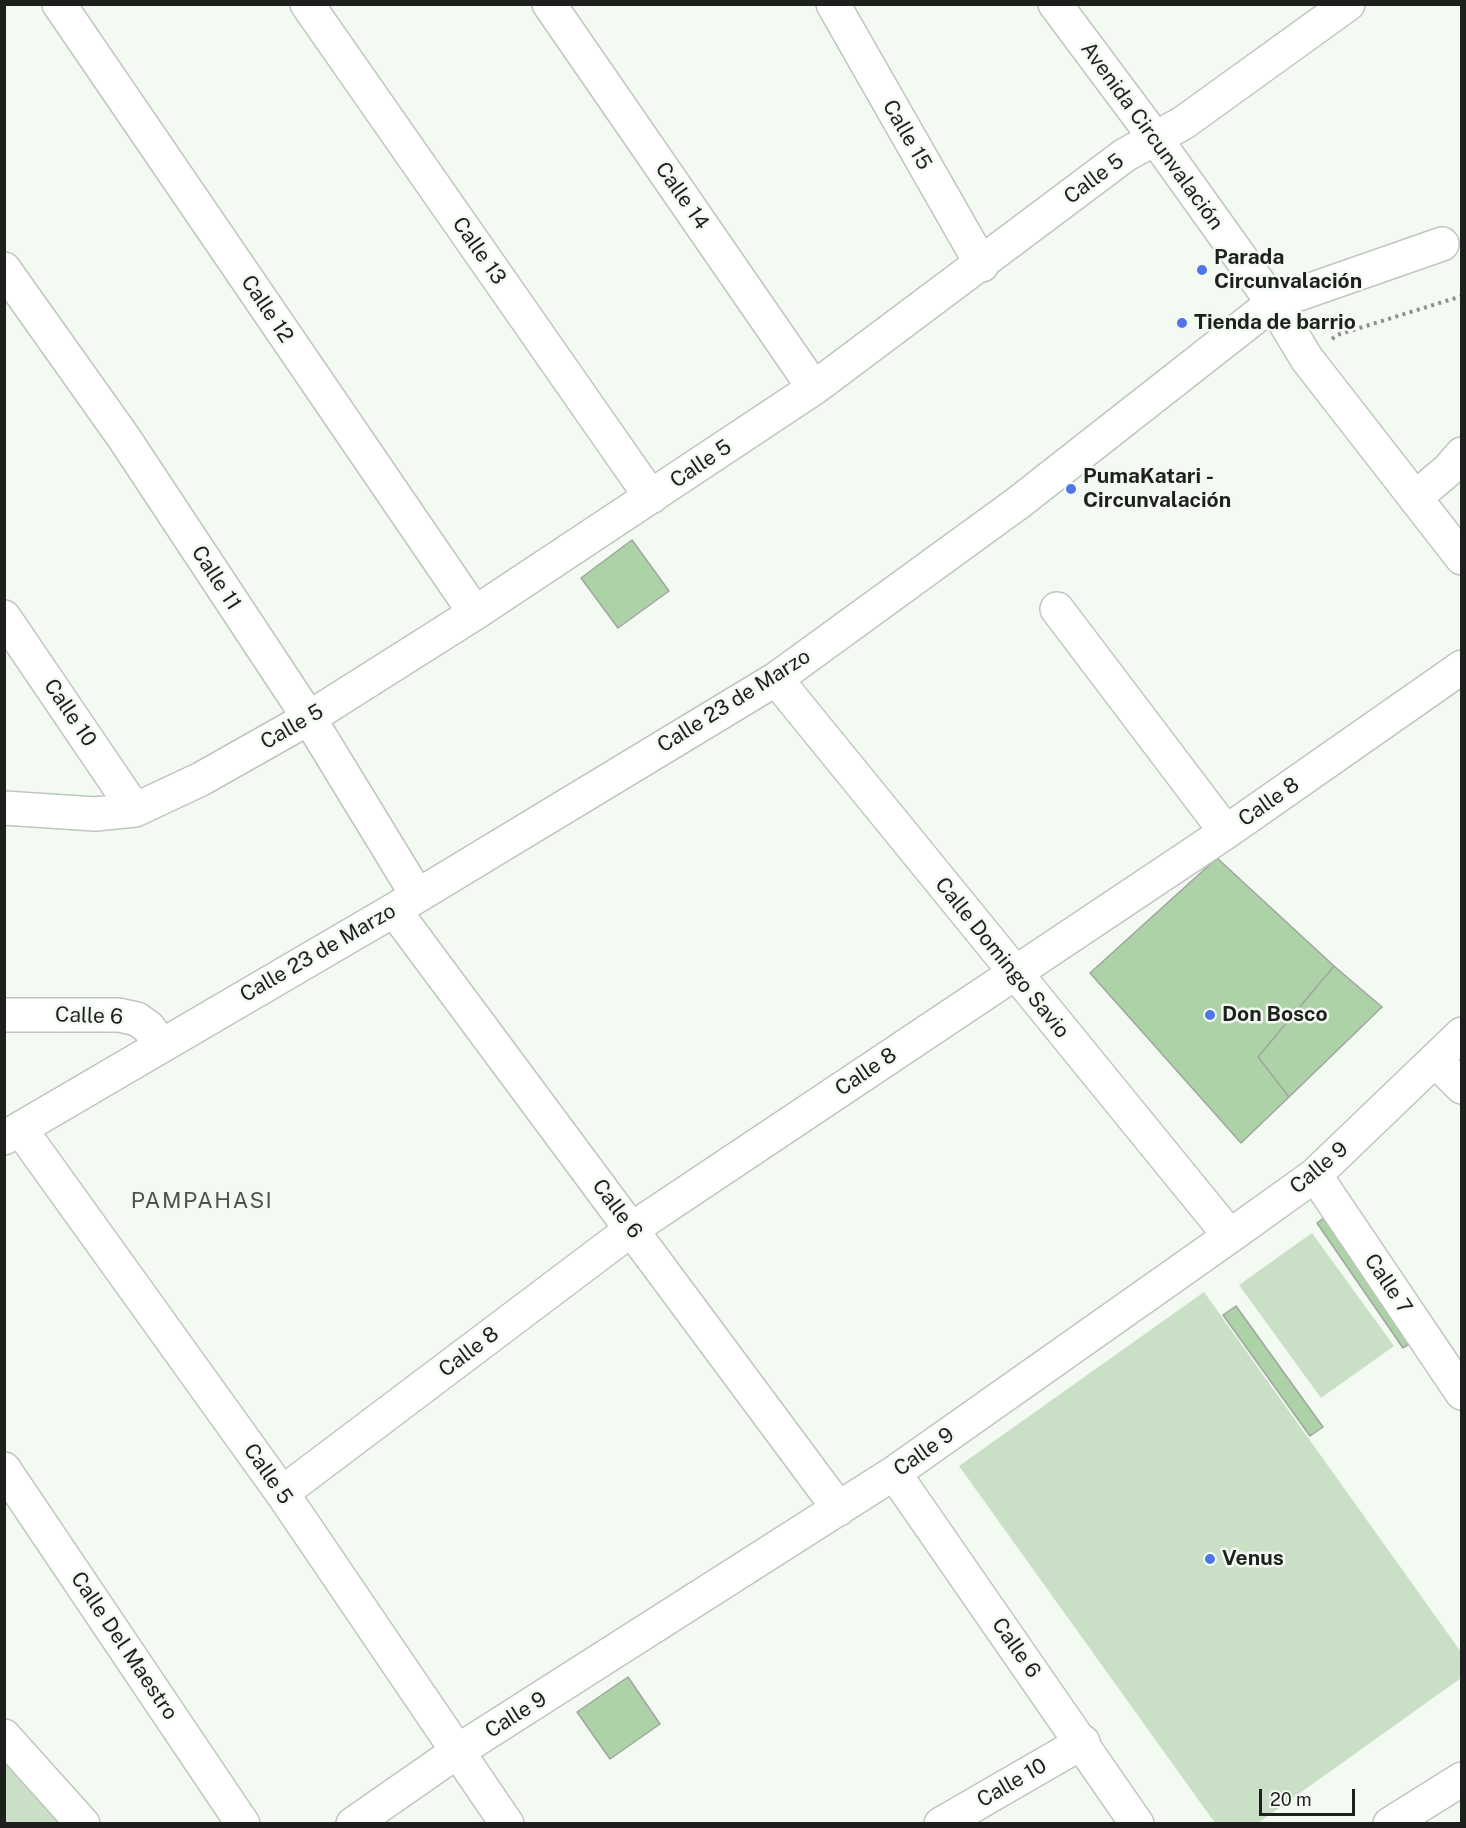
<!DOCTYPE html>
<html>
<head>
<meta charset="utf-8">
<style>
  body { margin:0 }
  #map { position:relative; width:1466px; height:1828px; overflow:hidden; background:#f2faf1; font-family:"Public Sans",sans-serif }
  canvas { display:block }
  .frame { position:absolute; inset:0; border:6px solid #1e201d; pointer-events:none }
  .scale { position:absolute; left:1259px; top:1789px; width:96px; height:27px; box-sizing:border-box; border:3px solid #1e201d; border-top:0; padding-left:8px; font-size:18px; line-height:21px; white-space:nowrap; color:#1e201d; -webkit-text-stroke:4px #f2faf1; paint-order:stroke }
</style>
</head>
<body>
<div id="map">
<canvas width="1466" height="1828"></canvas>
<div class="frame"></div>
<div class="scale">20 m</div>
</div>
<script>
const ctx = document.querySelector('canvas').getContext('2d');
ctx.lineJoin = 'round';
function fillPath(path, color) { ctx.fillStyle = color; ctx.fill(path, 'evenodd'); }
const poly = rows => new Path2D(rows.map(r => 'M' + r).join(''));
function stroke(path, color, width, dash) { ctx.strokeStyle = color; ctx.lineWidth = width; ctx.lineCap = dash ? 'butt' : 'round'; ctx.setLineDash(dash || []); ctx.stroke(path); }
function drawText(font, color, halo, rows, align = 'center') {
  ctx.font = font + ' "Public Sans",sans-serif'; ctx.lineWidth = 5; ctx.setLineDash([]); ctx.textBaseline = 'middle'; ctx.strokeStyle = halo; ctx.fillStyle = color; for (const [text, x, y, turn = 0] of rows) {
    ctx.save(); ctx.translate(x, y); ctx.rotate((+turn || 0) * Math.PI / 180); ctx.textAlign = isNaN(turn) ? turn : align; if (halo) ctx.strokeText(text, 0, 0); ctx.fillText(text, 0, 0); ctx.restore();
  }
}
fillPath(poly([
  [1312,1233,1394,1346,1321,1398,1239,1285],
  [1204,1292,1461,1652,1461,1678,1258,1823,1215,1823,959,1466],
  [5,1763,61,1823,5,1823]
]), '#cae0c6');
const building = poly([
  [632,540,669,591,618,628,581,578,632,540],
  [1217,858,1334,966,1258,1057,1289,1097,1241,1143,1090,973,1217,858],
  [1334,966,1382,1007,1289,1097,1258,1057,1334,966],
  [1326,1216,1412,1342,1403,1348,1317,1223,1326,1216],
  [1236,1306,1323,1427,1310,1436,1223,1315,1236,1306],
  [628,1677,660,1724,610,1759,577,1712,628,1677]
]);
fillPath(building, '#add2a7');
stroke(building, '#9fa69e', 1.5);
const minor = poly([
  [59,4,475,613],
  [307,4,651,497],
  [549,4,814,388],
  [833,4,982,265],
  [1055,4,1155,138,1273,303,1307,359,1462,558],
  [4,269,124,438,309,718,417,895],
  [1415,498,1448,470,1462,454],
  [1057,609,1226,832],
  [4,617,135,810],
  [776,679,1230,1236],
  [4,808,95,814,135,810,201,779,309,718,475,613,814,388,1125,155,1183,123,1348,4],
  [394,910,839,1509],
  [4,1015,119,1015,137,1019,148,1027,162,1045],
  [1435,1060,1462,1087],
  [21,1130,282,1493,507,1824],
  [4,1138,394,910,776,679,1018,503,1273,303,1442,244],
  [1315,1175,1462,1393],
  [4,1469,243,1824],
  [894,1473,1137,1824],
  [282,1493,632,1229,1226,832,1462,667],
  [4,1736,83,1824],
  [353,1824,458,1751,894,1473,1230,1236,1315,1175,1462,1034],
  [941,1824,1083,1742],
  [1390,1824,1462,1779]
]);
stroke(minor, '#bfc6be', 36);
stroke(poly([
  [1332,339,1337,335,1462,296]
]), '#8c918b', 4, [3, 4.5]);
stroke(minor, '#fff', 33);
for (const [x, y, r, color] of [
  [1202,270,6,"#4f75e9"],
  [1182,323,6,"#4f75e9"],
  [1071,489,6,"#4f75e9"],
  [1210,1015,6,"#4f75e9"],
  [1210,1559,6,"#4f75e9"]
]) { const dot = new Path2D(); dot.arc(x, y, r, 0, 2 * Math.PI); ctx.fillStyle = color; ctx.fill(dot); stroke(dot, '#f2faf1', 2); }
drawText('21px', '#1e201d', '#f2faf1', [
  ["Calle 15",907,135,60],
  ["Avenida Circunvalación",1152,136,54],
  ["Calle 5",1094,179,-37],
  ["Calle 14",682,196,55],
  ["Calle 13",479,251,55],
  ["Calle 12",267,309,56],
  ["Calle 5",701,464,-34],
  ["Calle 11",216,578,57],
  ["Calle 23 de Marzo",734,701,-32],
  ["Calle 10",70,713,56],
  ["Calle 5",292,727,-30],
  ["Calle 8",1269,802,-35],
  ["Calle 23 de Marzo",318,953,-30],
  ["Calle Domingo Savio",1002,958,51],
  ["Calle 6",89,1016,2],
  ["Calle 8",866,1072,-34],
  ["Calle 9",1319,1168,-40],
  ["Calle 6",617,1209,53],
  ["Calle 7",1388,1284,56],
  ["Calle 8",469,1352,-37],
  ["Calle 9",924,1452,-35],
  ["Calle 5",268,1474,55],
  ["Calle Del Maestro",124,1646,56],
  ["Calle 6",1016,1648,55],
  ["Calle 9",516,1715,-32],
  ["Calle 10",1012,1783,-30]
]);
drawText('bold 21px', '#1e201d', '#f2faf1', [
  ["Parada",1214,258],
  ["Circunvalación",1214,282],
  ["Tienda de barrio",1194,323],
  ["PumaKatari -",1083,477],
  ["Circunvalación",1083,501],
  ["Don Bosco",1222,1015],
  ["Venus",1222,1559]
], 'left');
ctx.letterSpacing = '1.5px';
drawText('22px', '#4e544d', '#f2faf1', [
  ["PAMPAHASI",202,1201]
]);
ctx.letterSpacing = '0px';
</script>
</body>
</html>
